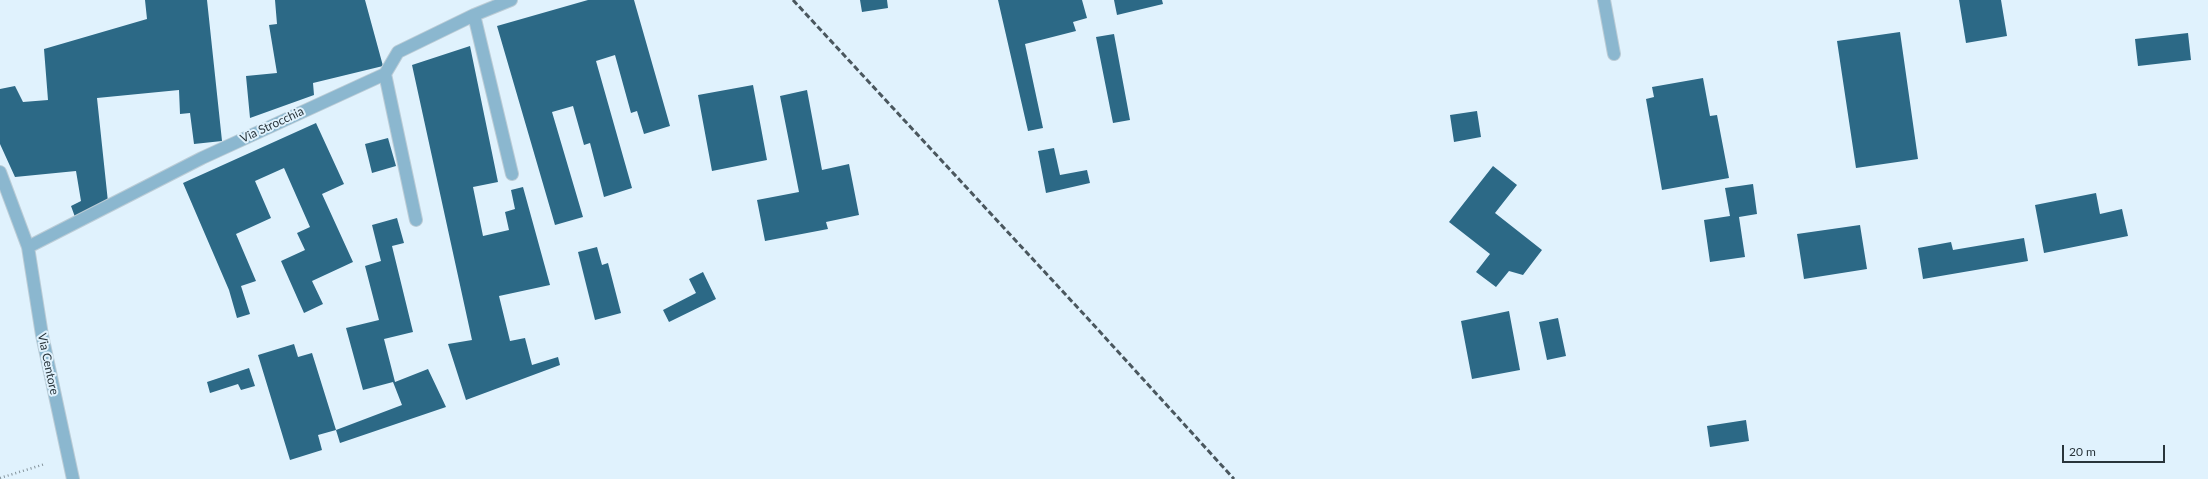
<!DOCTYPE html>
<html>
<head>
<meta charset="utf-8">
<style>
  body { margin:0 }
  #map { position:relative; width:2208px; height:479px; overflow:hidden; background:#e0f2fd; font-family:Lato,sans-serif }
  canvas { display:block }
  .scale { position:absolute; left:2062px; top:445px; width:103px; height:18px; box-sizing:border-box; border:2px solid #29353b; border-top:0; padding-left:5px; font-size:12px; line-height:14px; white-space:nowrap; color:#29353b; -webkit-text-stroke:3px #e0f2fd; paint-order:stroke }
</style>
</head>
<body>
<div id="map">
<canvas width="2208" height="479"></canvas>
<div class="scale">20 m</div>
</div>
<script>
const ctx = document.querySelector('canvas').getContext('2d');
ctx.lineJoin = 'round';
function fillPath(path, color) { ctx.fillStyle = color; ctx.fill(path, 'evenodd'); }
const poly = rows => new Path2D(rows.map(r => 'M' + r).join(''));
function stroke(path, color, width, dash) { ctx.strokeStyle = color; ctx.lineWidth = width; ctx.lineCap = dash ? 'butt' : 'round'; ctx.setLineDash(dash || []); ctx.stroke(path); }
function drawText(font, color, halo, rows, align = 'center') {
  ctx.font = font + ' Lato,sans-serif'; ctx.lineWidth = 4; ctx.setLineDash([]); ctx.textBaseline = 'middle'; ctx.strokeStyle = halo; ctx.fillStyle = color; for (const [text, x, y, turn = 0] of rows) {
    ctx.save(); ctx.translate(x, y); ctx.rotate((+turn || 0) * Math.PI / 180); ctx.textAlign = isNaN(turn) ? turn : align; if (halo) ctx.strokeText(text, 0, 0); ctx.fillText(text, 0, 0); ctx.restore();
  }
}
fillPath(poly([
  [145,0,207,0,222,141,194,144,190,113,180,114,179,90,97,98,108,202,75,217,71,206,81,201,76,171,15,177,0,144,0,89,15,86,23,102,48,100,44,49,147,19],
  [275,0,365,0,383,66,313,83,314,95,250,118,246,76,277,73,269,25,277,24],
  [588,0,634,0,670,126,644,134,637,111,631,113,615,55,596,61,632,188,604,197,590,143,584,145,573,106,552,112,583,217,555,225,497,26],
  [860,0,887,0,888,8,862,12],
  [998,0,1082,0,1087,18,1073,22,1076,31,1025,44,1043,128,1028,131],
  [1114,0,1162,0,1163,4,1117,15],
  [1959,0,2001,0,2007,36,1966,43],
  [1900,32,1918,159,1856,168,1837,41],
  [2188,33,2191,60,2138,66,2135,39],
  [1114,34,1130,120,1113,123,1096,37],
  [470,46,498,182,473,187,483,236,509,230,505,212,515,209,511,190,523,187,550,285,499,296,510,341,525,338,532,365,558,357,560,365,466,400,448,344,472,340,412,65],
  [1703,78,1710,116,1717,115,1729,178,1662,190,1646,99,1654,97,1652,87],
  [753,85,767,160,712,171,698,95],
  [807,90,822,170,849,164,859,215,826,222,828,229,765,241,757,200,799,192,780,96],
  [1477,111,1481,137,1454,142,1450,115],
  [316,123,344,184,322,194,353,262,312,281,323,304,304,313,281,261,305,250,297,233,310,227,284,168,255,181,271,218,236,234,256,281,241,286,250,314,237,318,229,290,183,183],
  [388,138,396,166,372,173,365,144],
  [1054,148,1060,175,1087,170,1090,183,1046,193,1038,151],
  [1493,166,1517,185,1495,213,1542,250,1523,275,1509,271,1496,287,1476,272,1490,254,1449,222],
  [1753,184,1757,214,1739,217,1745,257,1710,262,1704,220,1730,216,1725,188],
  [2096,193,2100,214,2122,209,2128,236,2044,253,2035,205],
  [397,218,404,243,392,246,413,332,384,339,395,382,428,369,446,407,340,443,336,430,402,405,393,382,363,390,346,328,379,320,365,266,381,261,372,225],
  [1860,225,1867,269,1804,279,1797,234],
  [2024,238,2028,261,1923,279,1918,248,1951,242,1953,250],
  [597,247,602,265,608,263,621,313,595,320,578,252],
  [703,272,716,299,669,322,663,310,696,293,689,279],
  [1509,311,1520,370,1472,379,1461,321],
  [1558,318,1566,356,1547,360,1539,322],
  [294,344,298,357,312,353,336,430,318,435,322,450,290,460,258,355],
  [249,368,255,386,241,390,238,384,210,393,207,382],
  [1746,420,1749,441,1710,447,1707,426]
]), '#2c6986');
const street = poly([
  [1604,0,1614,54],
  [474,15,512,174],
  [385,74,416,220],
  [0,172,28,247,42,335,73,479],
  [28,247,202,158,385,74,398,52,474,15,511,0]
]);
stroke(street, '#bbccd6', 14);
stroke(poly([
  [0,478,45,464]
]), '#83929a', 2.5, [1, 3]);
stroke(street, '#8bb7cf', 12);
stroke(poly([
  [793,0,1091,322,1234,479]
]), '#4a575e', 3, [6, 3]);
drawText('12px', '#29353b', '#e0f2fd', [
  ["Via Strocchia",272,125,-25],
  ["Via Centore",48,364,78]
]);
</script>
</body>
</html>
